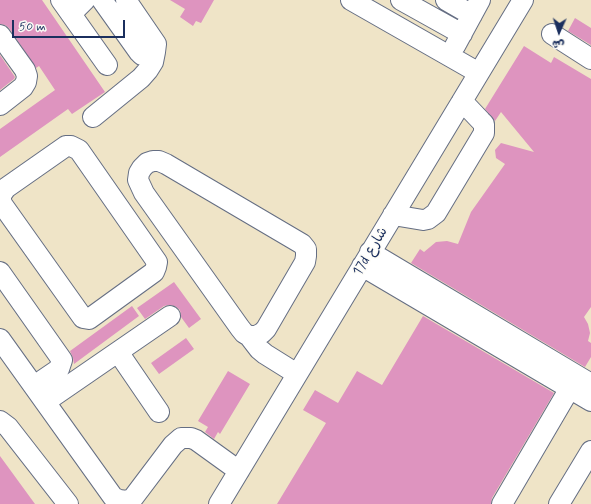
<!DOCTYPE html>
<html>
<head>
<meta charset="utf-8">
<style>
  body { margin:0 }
  #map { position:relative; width:591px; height:504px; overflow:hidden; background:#efe4c7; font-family:Mynerve,"Playpen Sans Arabic",sans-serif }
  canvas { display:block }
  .north { position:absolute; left:539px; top:12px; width:40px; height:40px; -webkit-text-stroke:3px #fdfcf7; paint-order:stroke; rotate:183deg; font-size:11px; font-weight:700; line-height:16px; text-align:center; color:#1b2f5e }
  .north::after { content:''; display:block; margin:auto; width:14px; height:18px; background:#1b2f5e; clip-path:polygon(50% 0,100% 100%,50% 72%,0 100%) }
  .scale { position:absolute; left:12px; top:20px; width:113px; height:18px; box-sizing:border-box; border:2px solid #1b2f5e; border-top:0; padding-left:5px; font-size:12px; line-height:14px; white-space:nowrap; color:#1b2f5e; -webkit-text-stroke:3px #fdfcf7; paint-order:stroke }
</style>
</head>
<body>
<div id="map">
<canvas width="591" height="504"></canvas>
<div class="north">ش</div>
<div class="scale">50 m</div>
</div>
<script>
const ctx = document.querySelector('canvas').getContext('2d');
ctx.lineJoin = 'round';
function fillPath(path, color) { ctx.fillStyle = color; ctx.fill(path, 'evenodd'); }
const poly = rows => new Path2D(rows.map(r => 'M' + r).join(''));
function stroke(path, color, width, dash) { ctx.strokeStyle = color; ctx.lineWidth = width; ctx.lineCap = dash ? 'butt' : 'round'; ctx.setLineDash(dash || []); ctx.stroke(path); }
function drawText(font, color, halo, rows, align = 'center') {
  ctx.font = font + ' Mynerve,"Playpen Sans Arabic",sans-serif'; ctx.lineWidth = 3; ctx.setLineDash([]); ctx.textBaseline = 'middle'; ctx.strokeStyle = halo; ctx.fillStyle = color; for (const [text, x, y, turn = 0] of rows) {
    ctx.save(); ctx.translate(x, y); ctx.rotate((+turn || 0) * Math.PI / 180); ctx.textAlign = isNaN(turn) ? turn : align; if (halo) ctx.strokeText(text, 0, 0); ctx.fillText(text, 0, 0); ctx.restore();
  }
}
fillPath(poly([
  [0,0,42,0,105,92,72,114,68,109,0,157,0,129,55,90,39,66,36,68,9,28,5,25,0,24],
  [170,0,214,0,201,23,196,21,193,26,180,17,185,9],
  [575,18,591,28,591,45,568,31],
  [524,46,551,63,554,57,591,79,591,307,584,317,588,324,590,333,588,341,591,343,591,357,585,367,411,263,420,249,424,252,436,242,447,241,458,244,471,212,505,164,496,158,495,150,501,143,534,152,501,112,495,121,485,109],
  [0,55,15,77,14,79,0,90],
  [174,282,201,319,189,328,181,317,180,310,175,306,169,305,164,306,145,319,137,308],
  [132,306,139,316,74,364,73,358,70,351],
  [423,316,554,393,492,498,491,504,277,504,326,423,303,410,315,390,338,403,357,371,382,385],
  [186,338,194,349,159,374,151,363],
  [228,371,250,384,220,434,218,432,214,439,205,432,208,427,198,421],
  [0,456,35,504,0,504]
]), '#de94bf');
const minor = poly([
  [61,0,107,65],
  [102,0,139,52,142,55,147,56,151,55,155,52,156,44,126,0],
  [351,0,479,73],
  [401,0,462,34],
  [446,0,472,15],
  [71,14,85,0],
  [552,34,591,59],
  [0,35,25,70,27,76,26,82,23,87,0,105],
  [455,46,480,0],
  [93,117,141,78,148,70,153,62,155,52],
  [66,146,71,146,79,150,157,262,156,267,154,272,89,319,83,318,2,204,1,200,1,195,6,188,66,146],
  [153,161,159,161,166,164,302,244,306,249,306,256,305,262,266,329,262,333,256,336,249,336,244,333,240,328,144,193,138,180,139,173,142,168,147,163,153,161],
  [393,215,423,220,428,219,436,213,484,133,484,124,481,121,462,101],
  [370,252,591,384],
  [362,266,591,401],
  [0,272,62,360,59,369,34,386],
  [249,336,259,349,265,354,297,374],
  [0,339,113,497,119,500,127,501,133,498,173,445,181,438,191,438,196,440,239,471],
  [118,352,159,412],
  [45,402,170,316],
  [0,421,8,427,68,504],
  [219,504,523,0],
  [502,504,570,388],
  [559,504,591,451]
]);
stroke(minor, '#656e83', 22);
stroke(minor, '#fff', 20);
drawText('14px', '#1b2f5e', '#fdfcf7', [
  ["17d شارع",371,252,-59]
]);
</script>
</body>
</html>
